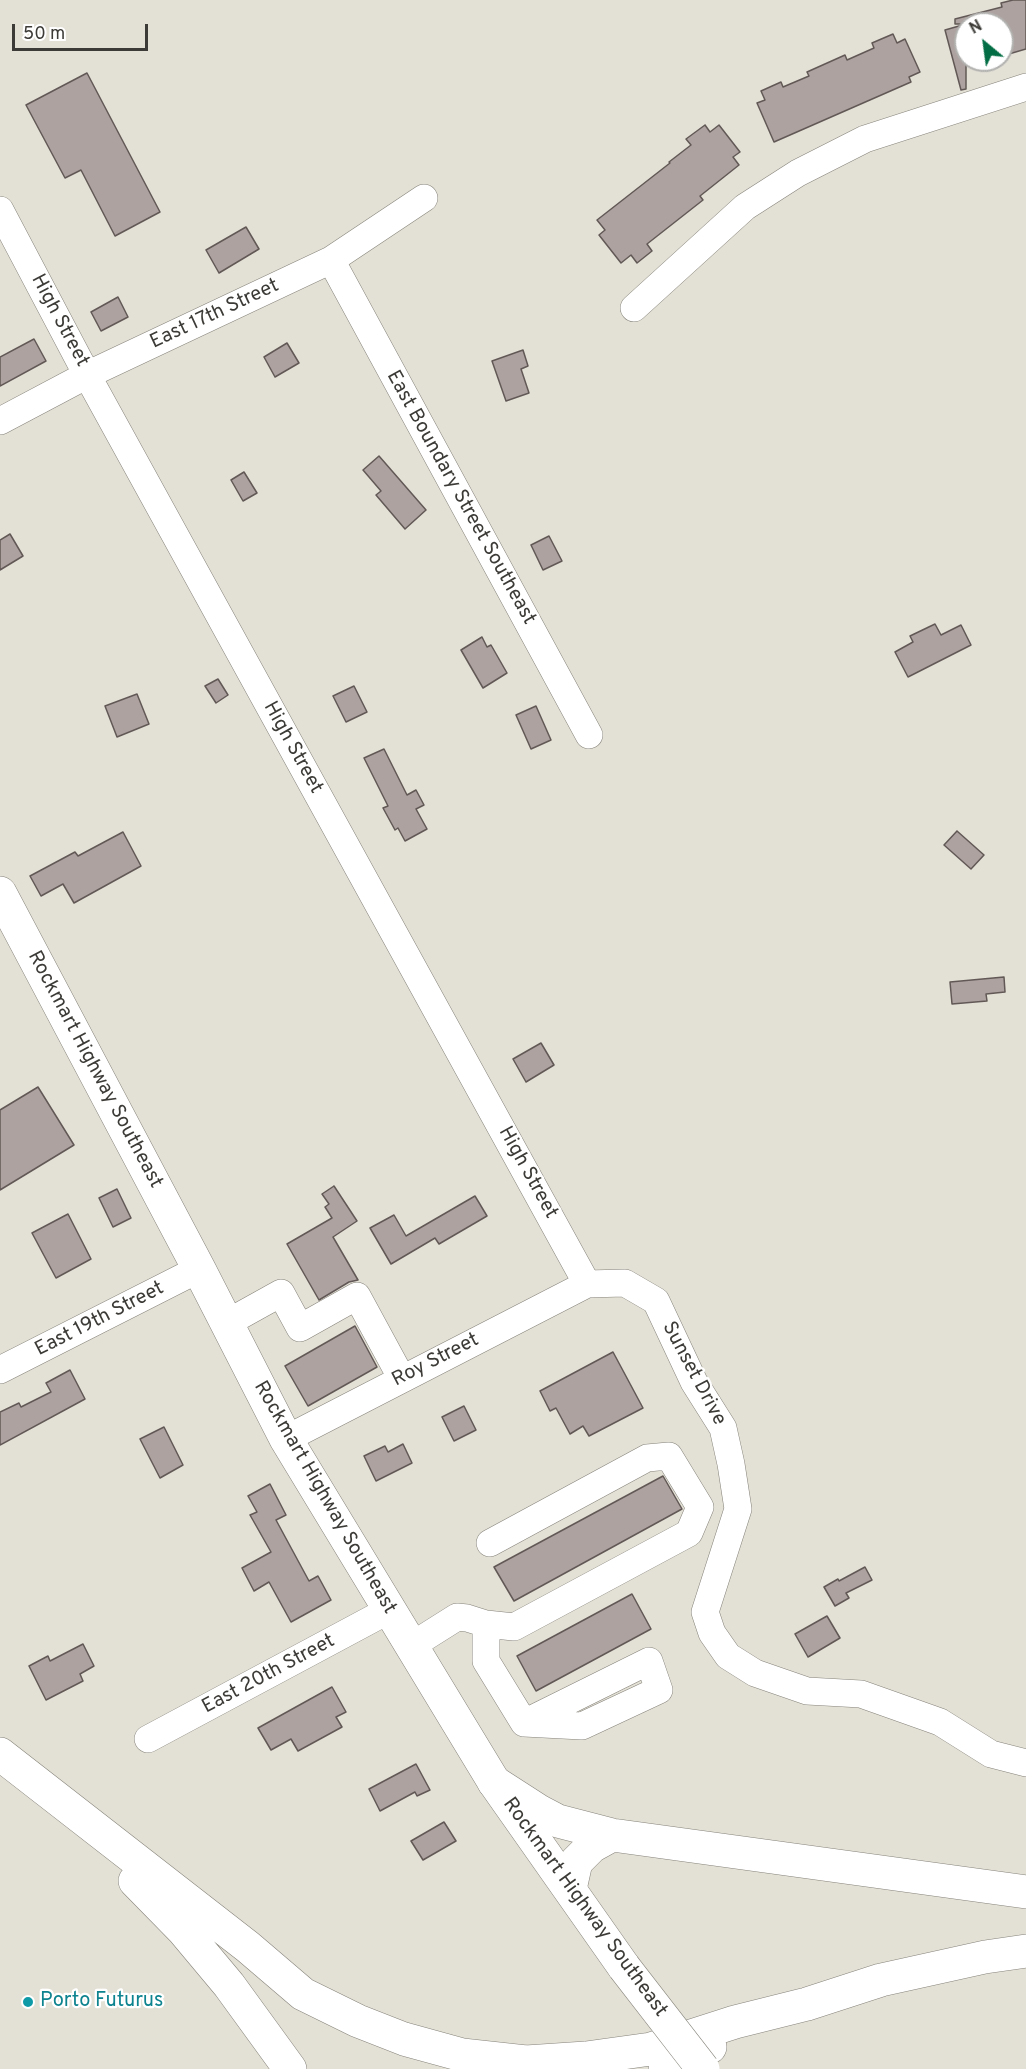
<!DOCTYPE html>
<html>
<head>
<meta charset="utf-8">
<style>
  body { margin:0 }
  #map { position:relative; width:1026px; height:2069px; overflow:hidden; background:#e3e0d6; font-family:Overpass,sans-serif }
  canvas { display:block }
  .north { position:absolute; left:954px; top:12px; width:60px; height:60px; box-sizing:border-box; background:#fff; border:2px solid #b1b1af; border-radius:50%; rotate:331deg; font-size:16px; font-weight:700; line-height:24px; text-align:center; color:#3c3b37 }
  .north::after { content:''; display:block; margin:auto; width:21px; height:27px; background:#036e45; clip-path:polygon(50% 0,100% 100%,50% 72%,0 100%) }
  .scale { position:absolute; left:12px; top:24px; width:136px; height:27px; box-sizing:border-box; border:3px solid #3c3b37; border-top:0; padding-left:8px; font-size:18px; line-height:21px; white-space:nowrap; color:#3c3b37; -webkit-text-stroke:4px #fff; paint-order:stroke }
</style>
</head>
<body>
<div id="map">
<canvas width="1026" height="2069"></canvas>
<div class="north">N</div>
<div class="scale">50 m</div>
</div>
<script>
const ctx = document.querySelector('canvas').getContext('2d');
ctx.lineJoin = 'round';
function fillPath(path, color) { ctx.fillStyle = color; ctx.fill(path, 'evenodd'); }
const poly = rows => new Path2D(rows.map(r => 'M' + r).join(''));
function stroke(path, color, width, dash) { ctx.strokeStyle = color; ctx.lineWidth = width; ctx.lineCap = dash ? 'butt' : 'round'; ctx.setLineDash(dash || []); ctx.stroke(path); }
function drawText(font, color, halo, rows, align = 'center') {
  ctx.font = font + ' Overpass,sans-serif'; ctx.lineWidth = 4.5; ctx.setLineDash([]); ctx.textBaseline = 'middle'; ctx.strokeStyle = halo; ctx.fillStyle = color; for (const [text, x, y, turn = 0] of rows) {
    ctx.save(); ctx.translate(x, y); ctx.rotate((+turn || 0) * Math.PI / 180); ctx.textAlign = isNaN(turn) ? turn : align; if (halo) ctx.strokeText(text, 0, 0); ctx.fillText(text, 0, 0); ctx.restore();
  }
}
const building = poly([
  [1013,0,1026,0,1026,49,1002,56,1002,24,955,24,955,19,1002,7,1001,3,1013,0],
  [966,24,966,89,961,90,945,30,966,24],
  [893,34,897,43,905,39,920,72,909,77,911,82,774,142,757,103,765,100,761,91,781,82,783,87,809,76,807,72,845,55,847,60,874,48,872,43,893,34],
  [87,73,160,212,115,236,81,170,65,178,26,105,87,73],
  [705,125,710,132,719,125,740,152,733,157,739,165,700,196,703,200,647,244,652,251,637,263,631,255,621,263,599,235,605,230,597,220,670,163,669,162,691,145,686,139,705,125],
  [246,227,259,249,219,273,206,250,246,227],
  [118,297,128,317,101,331,91,312,118,297],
  [34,339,46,361,0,386,0,357,34,339],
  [287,343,299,363,275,377,264,357,287,343],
  [523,350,528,366,521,369,529,393,506,401,492,361,523,350],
  [379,456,426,510,405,529,376,495,381,491,363,470,379,456],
  [244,472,257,493,243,501,231,480,244,472],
  [10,534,23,556,0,570,0,540,10,534],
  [549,536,562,561,543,570,531,545,549,536],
  [935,624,941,635,961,625,971,645,908,677,895,652,913,642,910,636,935,624],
  [482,637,487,647,491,645,507,673,483,688,461,650,482,637],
  [218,679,228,695,216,703,205,686,218,679],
  [354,686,367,712,346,722,333,696,354,686],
  [137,694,149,724,117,737,105,706,137,694],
  [536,706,551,740,531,749,516,715,536,706],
  [384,749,407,795,416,790,424,805,416,809,427,829,405,841,398,828,395,830,383,808,388,806,364,758,384,749],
  [957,831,984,855,971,869,944,845,957,831],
  [123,832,141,866,74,903,63,884,41,896,30,876,75,852,78,856,123,832],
  [1004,977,1005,992,986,994,987,1001,952,1004,950,982,1004,977],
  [541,1043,554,1065,526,1082,513,1059,541,1043],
  [38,1087,74,1145,0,1190,0,1110,38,1087],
  [334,1186,357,1221,333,1237,358,1280,349,1282,319,1300,287,1244,332,1218,325,1207,329,1204,322,1194,334,1186],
  [117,1189,131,1218,113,1227,99,1198,117,1189],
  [475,1196,487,1216,439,1244,435,1238,391,1264,370,1228,394,1215,406,1236,475,1196],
  [68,1214,91,1259,56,1278,32,1233,68,1214],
  [355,1326,377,1367,308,1406,285,1366,355,1326],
  [613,1352,643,1408,589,1436,583,1426,570,1434,556,1408,550,1411,540,1391,613,1352],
  [70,1370,85,1399,0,1445,0,1412,19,1403,21,1407,51,1392,46,1383,70,1370],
  [464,1406,476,1430,454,1441,442,1417,464,1406],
  [164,1427,183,1465,160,1478,140,1439,164,1427],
  [403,1444,412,1463,376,1481,364,1456,385,1446,388,1452,403,1444],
  [663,1476,682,1509,514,1601,494,1567,663,1476],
  [270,1484,286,1515,276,1520,309,1581,318,1576,331,1600,291,1622,269,1582,254,1591,242,1568,271,1552,250,1515,257,1512,248,1496,270,1484],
  [865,1567,872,1580,846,1593,849,1598,835,1606,824,1587,838,1579,839,1581,865,1567],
  [632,1594,651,1629,536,1691,517,1656,632,1594],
  [827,1616,840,1638,808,1657,795,1634,827,1616],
  [83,1644,94,1666,80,1674,83,1681,46,1700,29,1666,48,1656,50,1661,83,1644],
  [332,1687,346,1712,336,1717,342,1727,298,1751,291,1739,271,1750,258,1728,332,1687],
  [416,1764,430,1790,417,1796,415,1792,380,1811,369,1789,416,1764],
  [444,1822,456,1841,423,1860,411,1841,444,1822]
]);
fillPath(building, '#ada29f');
stroke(building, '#625956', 1.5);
const minor = poly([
  [0,210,87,375,587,1284],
  [331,260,589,735],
  [634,308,745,207,798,173,865,139,1026,87],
  [0,421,87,375,331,260,424,198],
  [227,1323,281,1293,300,1328,357,1296,402,1379],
  [0,1370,199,1269],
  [286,1439,587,1284,625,1283,656,1301,694,1382,723,1428,731,1464,738,1509,705,1612,712,1633,728,1656,755,1673,807,1691,861,1694,940,1722,991,1754,1026,1763],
  [486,1624,514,1627,689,1533,700,1507,669,1456,647,1458,490,1543],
  [411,1646,457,1617,467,1618,486,1624,486,1661,524,1723,649,1661,659,1690,582,1726,524,1723],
  [148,1739,389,1610]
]);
const major = poly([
  [0,893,199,1269,286,1439,494,1782,624,1967]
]);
const highway = poly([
  [0,1754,248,1947,303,1994,358,2021,404,2039,462,2055,526,2062,586,2058,651,2049,735,2022,807,2004,881,1980,985,1957,1026,1951],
  [494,1782,539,1811,558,1821,612,1835,1026,1892],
  [135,1881,183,1930,229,1985,290,2069],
  [570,1889,576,1862,592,1846,612,1835],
  [665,2069,710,2047]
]);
stroke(minor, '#86837a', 28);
stroke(major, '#86837a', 34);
stroke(highway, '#86837a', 34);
stroke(minor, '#fff', 27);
stroke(major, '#fff', 33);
stroke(highway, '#fff', 33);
const majorBridge = poly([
  [624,1967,703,2069]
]);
stroke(majorBridge, '#86837a', 34, []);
stroke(majorBridge, '#fff', 33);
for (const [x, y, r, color] of [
  [28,2002,6,"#0f9aa8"]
]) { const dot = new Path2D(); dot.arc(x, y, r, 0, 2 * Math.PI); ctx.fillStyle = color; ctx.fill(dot); stroke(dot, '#fff', 2); }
drawText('20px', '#3c3b37', '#fff', [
  ["East 17th Street",215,315,-25],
  ["High Street",59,321,62],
  ["East Boundary Street Southeast",460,498,61],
  ["High Street",292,748,61],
  ["Rockmart Highway Southeast",94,1070,62],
  ["High Street",527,1173,61],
  ["East 19th Street",100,1320,-27],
  ["Roy Street",436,1361,-27],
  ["Sunset Drive",693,1374,62],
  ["Rockmart Highway Southeast",324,1498,60],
  ["East 20th Street",269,1675,-28],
  ["Rockmart Highway Southeast",584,1908,54]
]);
drawText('20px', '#0d838f', '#fff', [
  ["Porto Futurus",40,2002]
], 'left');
</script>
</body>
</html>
